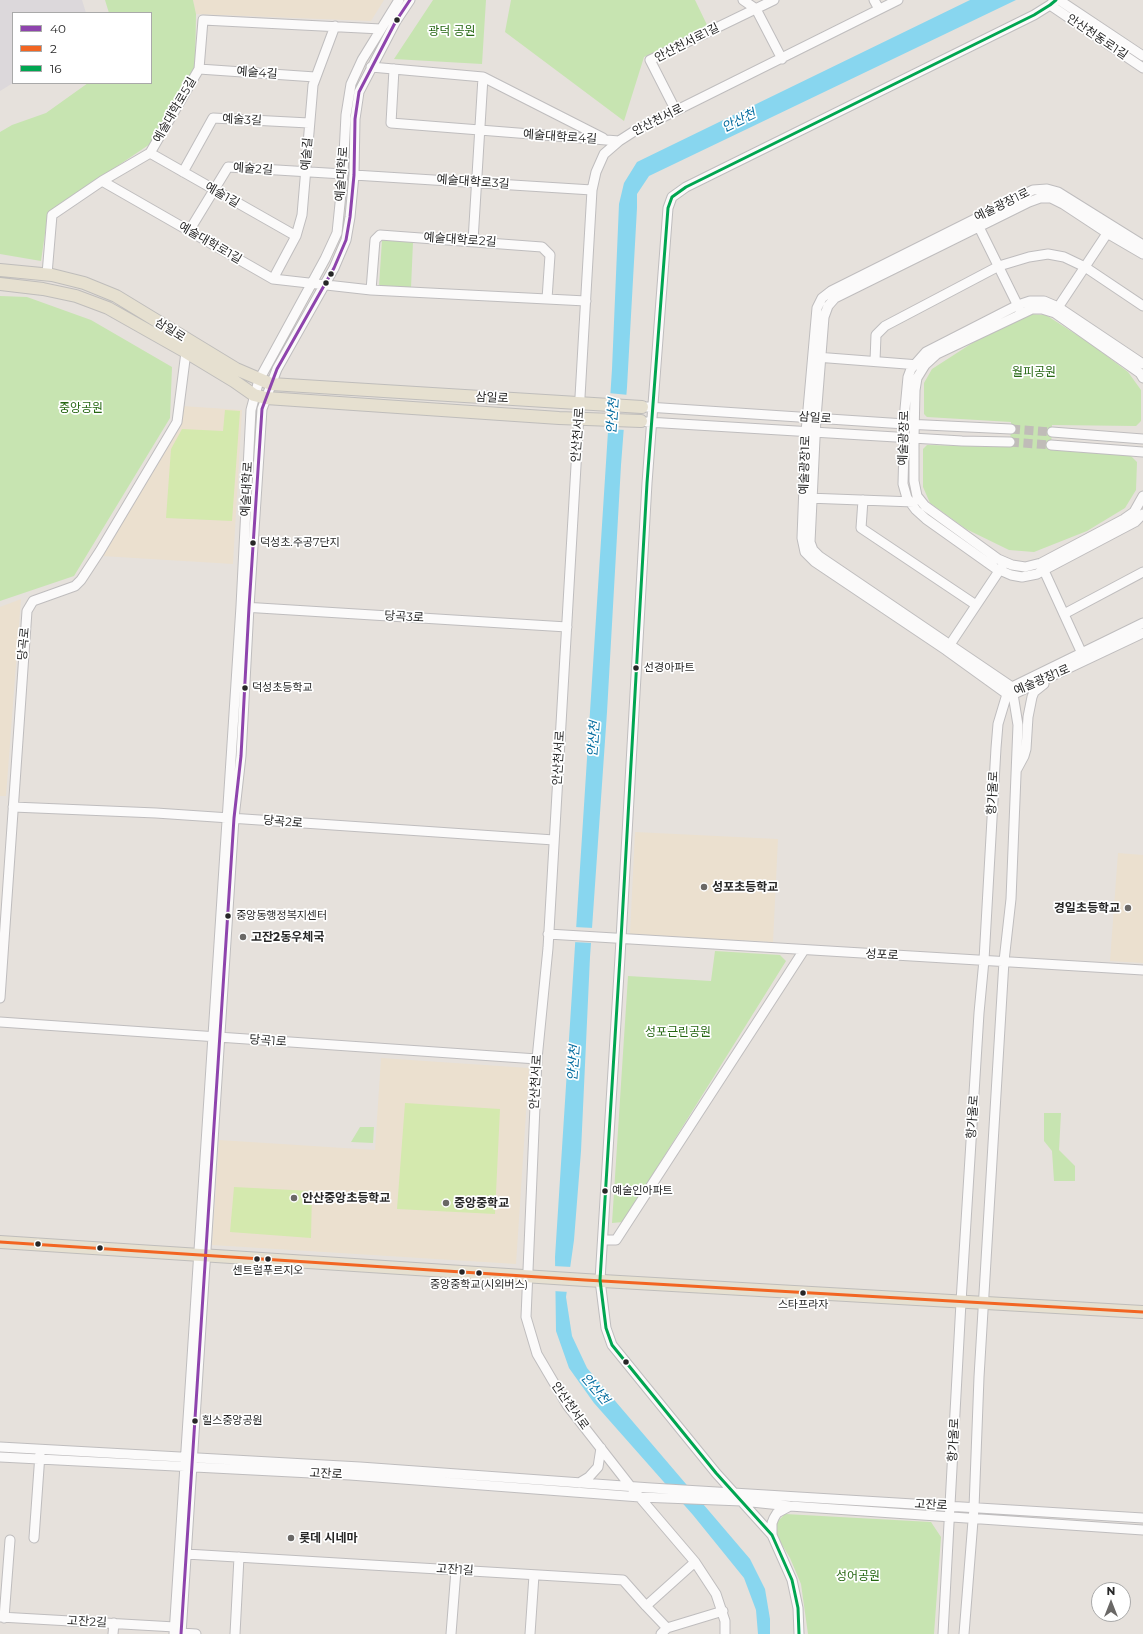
<!DOCTYPE html>
<html>
<head>
<meta charset="utf-8">
<style>
  body { margin:0 }
  #map { position:relative; width:1143px; height:1634px; overflow:hidden; background:#e6e1dc; font-family:Montserrat,sans-serif }
  canvas { display:block }
  .legend { position:absolute; left:12px; top:12px; width:140px; height:72px; box-sizing:border-box; background:#fff; border:1px solid #a9a9a9; margin:0; padding:5px 7px; list-style:none; font-size:12px; color:#272727 }
  .legend li { display:flex; align-items:center; gap:8px; height:20px }
  .legend b { width:20px; border:1px solid #a9a9a9 }
  .north { position:absolute; left:1091px; top:1582px; width:40px; height:40px; box-sizing:border-box; background:#fff; border:1px solid #a9a9a9; border-radius:50%; rotate:0deg; font-size:11px; font-weight:700; line-height:16px; text-align:center; color:#272727 }
  .north::after { content:''; display:block; margin:auto; width:14px; height:18px; background:#6a6866; clip-path:polygon(50% 0,100% 100%,50% 72%,0 100%) }
</style>
</head>
<body>
<div id="map">
<canvas width="1143" height="1634"></canvas>
<ul class="legend">
<li><b style="height:5px;background:#8e44ad"></b>40</li>
<li><b style="height:5px;background:#f26522"></b>2</li>
<li><b style="height:5px;background:#00a651"></b>16</li>
</ul>
<div class="north">N</div>
</div>
<script>
const ctx = document.querySelector('canvas').getContext('2d');
ctx.lineJoin = 'round';
function fillPath(path, color) { ctx.fillStyle = color; ctx.fill(path, 'evenodd'); }
const poly = rows => new Path2D(rows.map(r => 'M' + r).join(''));
function stroke(path, color, width, dash) { ctx.strokeStyle = color; ctx.lineWidth = width; ctx.lineCap = dash ? 'butt' : 'round'; ctx.setLineDash(dash || []); ctx.stroke(path); }
function drawText(font, color, halo, rows, align = 'center') {
  ctx.font = font + ' Montserrat,"Noto Sans KR",sans-serif'; ctx.lineWidth = 3.5; ctx.setLineDash([]); ctx.textBaseline = 'middle'; ctx.strokeStyle = halo; ctx.fillStyle = color; for (const [text, x, y, turn = 0] of rows) {
    ctx.save(); ctx.translate(x, y); ctx.rotate((+turn || 0) * Math.PI / 180); ctx.textAlign = isNaN(turn) ? turn : align; if (halo) ctx.strokeText(text, 0, 0); ctx.fillText(text, 0, 0); ctx.restore();
  }
}
fillPath(poly([
  [0,0,82,0,86,13,13,13,13,83,0,91]
]), '#dcd8db');
fillPath(poly([
  [193,0,384,0,371,21,196,14],
  [182,406,242,410,233,564,102,556,181,426],
  [21,599,6,796,0,796,0,607],
  [635,832,778,839,773,942,630,934],
  [1118,853,1143,855,1143,963,1110,961],
  [381,1058,529,1068,516,1264,212,1245,219,1140,375,1150]
]), '#ebe0cf');
fillPath(poly([
  [105,0,193,0,196,14,195,71,150,144,48,213,41,261,0,254,0,132,12,125,46,113,88,83,151,83,151,13,109,13],
  [433,0,486,0,482,64,394,59],
  [511,0,695,0,708,27,644,57,624,121,505,32],
  [382,240,413,242,411,288,379,286],
  [0,296,27,297,91,320,172,367,170,418,74,576,0,601],
  [1029,314,1046,315,1091,344,1128,372,1141,390,1141,421,1136,426,1052,425,1051,450,1130,455,1137,462,1136,490,1125,508,1087,531,1034,552,1009,550,966,529,930,503,923,487,923,449,927,445,1010,447,1011,422,927,417,924,414,924,383,932,369,977,340],
  [715,951,780,955,786,961,623,1222,612,1223,628,976,711,981],
  [1044,1113,1061,1113,1059,1150,1075,1166,1075,1181,1054,1181,1052,1151,1044,1141],
  [360,1127,374,1127,373,1143,351,1142],
  [785,1514,931,1522,941,1537,934,1634,808,1634,801,1584,790,1558,775,1533,777,1522]
]), '#c7e4b1');
fillPath(poly([
  [225,410,240,411,232,521,166,518,171,449,182,429,223,431],
  [405,1103,500,1109,495,1214,397,1209],
  [234,1187,312,1191,311,1238,230,1232]
]), '#d4e9ae');
fillPath(poly([
  [970,0,1016,0,649,176,637,194,637,208,627,387,621,465,607,712,590,957,581,1151,574,1240,566,1297,572,1336,587,1368,750,1559,765,1589,770,1619,770,1634,758,1634,756,1610,744,1578,693,1515,594,1403,569,1368,556,1331,555,1257,612,369,619,204,624,183,637,162]
]), '#88d6ef');
fillPath(poly([
  [608,393,629,395,626,430,606,429],
  [574,927,594,928,593,943,573,942],
  [553,1266,572,1267,569,1292,553,1291]
]), '#e6e1dc');
stroke(poly([
  [1011,429,1052,432],
  [1010,442,1051,445]
]), '#c0bcb8', 9, [9, 4.5]);
const minor = poly([
  [743,0,756,9,782,59],
  [874,0,879,9],
  [1059,0,1143,56],
  [1050,5,1143,68],
  [371,67,483,77,603,138],
  [199,69,315,77],
  [394,69,391,123,619,141],
  [676,111,650,60,774,0],
  [150,153,296,236],
  [183,172,213,118,309,123],
  [354,175,592,190],
  [102,181,273,279,371,290,586,301],
  [976,221,1020,310],
  [189,231,228,167,343,174],
  [473,241,483,77],
  [1143,245,1058,192,1047,189,1033,190,831,291,822,298,817,308,806,432,802,538,805,552,815,562,946,650,1007,694,1014,694,1143,633],
  [1143,254,1107,233,1063,204,1051,198,1040,198,1029,202,835,298,828,306,824,317,816,418,810,542,813,550,819,556,1012,687,1143,623],
  [47,274,52,215,102,181,150,153,199,69,203,20,381,29],
  [273,279,296,236,302,215,313,85,335,26],
  [371,290,375,240,380,235,542,247,550,255,547,299],
  [1055,312,1110,229],
  [816,357,919,365],
  [875,361,876,335,885,326,999,266,1029,257,1048,254,1064,257,1085,267,1143,306],
  [1143,364,1058,307,1044,301,1030,301,1018,305,926,352,911,369,908,377,905,409,903,484,907,498,916,510,926,519,995,568,1011,575,1022,577,1037,574,1044,570,1135,522,1143,514],
  [1143,378,1140,373,1055,313,1042,309,1032,309,937,354,925,365,917,378,915,390,914,438,914,481,917,496,925,506,998,559,1012,565,1025,567,1041,563,1124,519,1134,512,1143,496],
  [647,407,905,424,1011,429],
  [647,422,962,441,1010,442],
  [1052,432,1143,439],
  [1051,445,1143,452],
  [807,498,914,502],
  [863,500,861,528,976,605],
  [1041,564,1084,658],
  [243,607,567,627],
  [1064,614,1143,572],
  [947,649,1003,565],
  [1017,769,1024,756,1026,749,1028,717,1032,697,1034,692,1044,684],
  [13,807,156,813,554,840],
  [548,934,1143,970],
  [0,998,27,611,33,601,75,586,81,580,100,551,177,422,186,352],
  [0,1022,537,1059],
  [603,1240,616,1240,804,950],
  [0,1447,360,1467,651,1488,1143,1518],
  [0,1457,350,1475,640,1497,742,1501,790,1506,1143,1530],
  [579,1483,589,1477,598,1467,601,1448],
  [772,1535,772,1523,774,1518,777,1513,790,1506],
  [34,1538,40,1454],
  [186,1554,623,1580,646,1606,695,1562],
  [646,1606,667,1628],
  [0,1617,175,1627,181,1633,196,1634],
  [4,1618,10,1540],
  [113,1634,114,1623],
  [174,1634,241,606,251,410,259,380,325,259,337,233,343,174,346,115,351,84,362,60,399,0],
  [181,1634,234,818,241,756,249,607,262,409,277,369,334,268,346,240,350,217,354,175,355,119,359,92,396,21,410,0],
  [235,1634,239,1557],
  [451,1634,456,1570],
  [530,1634,534,1575],
  [661,1634,667,1628,723,1611],
  [725,1634,725,1621,716,1594,695,1562,631,1487,567,1405,537,1354,526,1317,537,1059,548,948,592,190,596,172,604,154,619,141,633,132,898,0],
  [799,1634,798,1608,792,1580,772,1535,716,1473,612,1345,606,1328,600,1280,620,957,647,483,668,208,672,197,686,187,1034,15,1050,5,1056,0],
  [943,1634,961,1302,979,1013,984,960,996,748,998,724,1007,694,1010,690],
  [964,1634,974,1508,979,1377,1004,961,1011,899,1018,725,1012,688]
]);
const major = poly([
  [0,270,52,275,84,283,116,296,236,369,271,384,642,407],
  [0,284,43,289,76,296,108,308,186,352,234,381,254,395,266,398,559,418,641,421],
  [0,1242,585,1280,1143,1312]
]);
stroke(minor, '#bfbdbe', 11);
stroke(major, '#bfbdbb', 14);
stroke(minor, '#fbfafa', 9);
stroke(major, '#e6e0d0', 12);
stroke(poly([
  [181,1634,234,818,241,756,249,607,262,409,277,369,334,268,346,240,350,217,354,175,355,119,359,92,396,21,410,0]
]), '#8e44ad', 3);
stroke(poly([
  [0,1242,585,1280,1143,1312]
]), '#f26522', 3);
stroke(poly([
  [799,1634,798,1608,792,1580,772,1535,716,1473,612,1345,606,1328,600,1280,620,957,647,483,668,208,672,197,686,187,1034,15,1050,5,1056,0]
]), '#00a651', 3);
for (const [x, y, r, color] of [
  [397,20,3.5,"#272727"],
  [331,274,3.5,"#272727"],
  [326,283,3.5,"#272727"],
  [253,543,3.5,"#272727"],
  [636,668,3.5,"#272727"],
  [245,688,3.5,"#272727"],
  [704,887,4,"#6a6866"],
  [1128,908,4,"#6a6866"],
  [228,916,3.5,"#272727"],
  [243,937,4,"#6a6866"],
  [605,1191,3.5,"#272727"],
  [294,1198,4,"#6a6866"],
  [446,1203,4,"#6a6866"],
  [38,1244,3.5,"#272727"],
  [100,1248,3.5,"#272727"],
  [257,1259,3.5,"#272727"],
  [268,1259,3.5,"#272727"],
  [462,1272,3.5,"#272727"],
  [479,1273,3.5,"#272727"],
  [803,1293,3.5,"#272727"],
  [626,1362,3.5,"#272727"],
  [195,1421,3.5,"#272727"],
  [291,1538,4,"#6a6866"]
]) { const dot = new Path2D(); dot.arc(x, y, r, 0, 2 * Math.PI); ctx.fillStyle = color; ctx.fill(dot); stroke(dot, '#fff', 1.5); }
drawText('11px', '#272727', '#fff', [
  ["덕성초.주공7단지",260,543],
  ["선경아파트",644,668],
  ["덕성초등학교",252,688],
  ["중앙동행정복지센터",236,916],
  ["예술인아파트",612,1191],
  ["센트럴푸르지오",268,1271,"center"],
  ["중앙중학교(시외버스)",479,1285,"center"],
  ["스타프라자",803,1305,"center"],
  ["힐스중앙공원",202,1421]
], 'left');
drawText('12px', '#266713', '#fff', [
  ["광덕 공원",452,31],
  ["월피공원",1034,372],
  ["중앙공원",81,408],
  ["성포근린공원",678,1032],
  ["성어공원",858,1576]
]);
drawText('12px', '#272727', '#fff', [
  ["안산천동로1길",1097,37,34],
  ["안산천서로1길",687,43,-27],
  ["예술4길",257,73,4],
  ["예술대학로5길",175,110,-60],
  ["예술3길",242,120,3],
  ["안산천서로",658,120,-27],
  ["예술대학로4길",560,137,4],
  ["예술길",307,154,-86],
  ["예술2길",253,169,4],
  ["예술대학로",342,174,-86],
  ["예술대학로3길",473,182,4],
  ["예술1길",222,195,30],
  ["예술광장1로",1002,205,-26],
  ["예술대학로2길",460,240,4],
  ["예술대학로1길",210,243,30],
  ["삼일로",170,330,32],
  ["삼일로",492,398,3],
  ["삼일로",815,418,4],
  ["안산천서로",578,435,-86],
  ["예술광장로",904,438,-88],
  ["예술광장1로",805,465,-88],
  ["예술대학로",247,489,-87],
  ["당곡3로",404,617,3],
  ["당곡로",24,644,-85],
  ["예술광장1로",1042,680,-23],
  ["안산천서로",559,758,-87],
  ["항가울로",993,793,-87],
  ["당곡2로",283,822,5],
  ["성포로",882,955,3],
  ["당곡1로",268,1041,4],
  ["안산천서로",536,1082,-87],
  ["항가울로",973,1117,-86],
  ["안산천서로",570,1406,55],
  ["항가울로",954,1440,-87],
  ["고잔로",326,1474,3],
  ["고잔로",931,1505,3],
  ["고잔1길",455,1570,3],
  ["고잔2길",87,1622,3]
]);
drawText('bold 12px', '#272727', '#fff', [
  ["성포초등학교",712,887],
  ["경일초등학교",1120,908,"right"],
  ["고잔2동우체국",251,937],
  ["안산중앙초등학교",302,1198],
  ["중앙중학교",454,1203],
  ["롯데 시네마",299,1538]
], 'left');
drawText('italic 13px', '#036c9f', '#fff', [
  ["안산천",739,121,-26],
  ["안산천",613,416,-86],
  ["안산천",594,739,-86],
  ["안산천",574,1063,-86],
  ["안산천",595,1389,50]
]);
</script>
</body>
</html>
